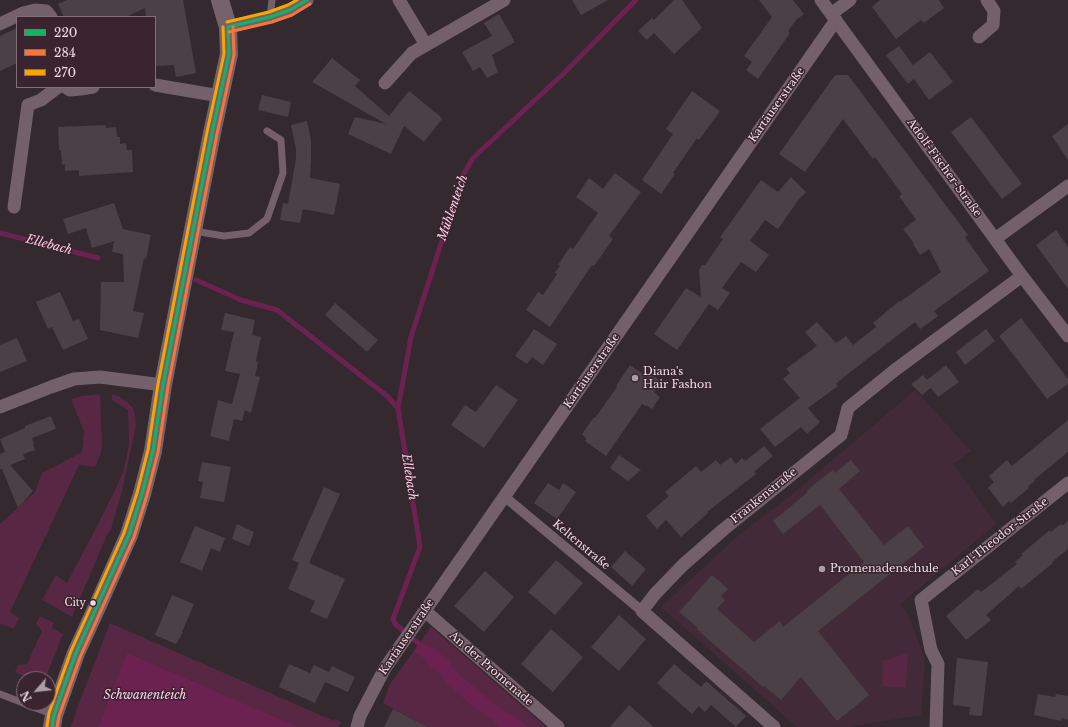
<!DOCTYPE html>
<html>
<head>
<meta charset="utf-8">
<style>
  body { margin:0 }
  #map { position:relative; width:1068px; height:727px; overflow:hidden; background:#34292f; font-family:"Libre Baskerville",serif }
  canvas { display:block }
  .legend { position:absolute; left:16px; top:16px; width:140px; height:72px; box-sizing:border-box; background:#39242f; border:1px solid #816e77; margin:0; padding:5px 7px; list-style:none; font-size:12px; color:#ecdde4 }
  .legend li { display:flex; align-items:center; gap:8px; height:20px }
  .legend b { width:20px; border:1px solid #816e77 }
  .north { position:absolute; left:16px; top:671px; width:40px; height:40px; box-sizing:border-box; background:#39242f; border:1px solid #816e77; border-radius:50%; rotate:242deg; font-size:11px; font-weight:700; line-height:16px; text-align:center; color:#ecdde4 }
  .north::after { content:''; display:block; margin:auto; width:14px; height:18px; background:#ac9ea5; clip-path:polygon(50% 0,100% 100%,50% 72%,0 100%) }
</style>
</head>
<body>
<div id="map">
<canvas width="1068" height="727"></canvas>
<ul class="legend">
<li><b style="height:5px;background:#13b361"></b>220</li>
<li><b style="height:5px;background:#f5763a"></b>284</li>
<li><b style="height:5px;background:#f7a600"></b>270</li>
</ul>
<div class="north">N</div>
</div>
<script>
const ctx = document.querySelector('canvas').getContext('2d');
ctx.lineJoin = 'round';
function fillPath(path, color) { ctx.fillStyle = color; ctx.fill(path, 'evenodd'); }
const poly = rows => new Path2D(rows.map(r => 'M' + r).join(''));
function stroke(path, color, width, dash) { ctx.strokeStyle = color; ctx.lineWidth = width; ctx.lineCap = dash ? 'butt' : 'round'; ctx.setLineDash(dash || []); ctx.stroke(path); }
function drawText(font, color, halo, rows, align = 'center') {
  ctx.font = font + ' "Libre Baskerville",serif'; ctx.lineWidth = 3; ctx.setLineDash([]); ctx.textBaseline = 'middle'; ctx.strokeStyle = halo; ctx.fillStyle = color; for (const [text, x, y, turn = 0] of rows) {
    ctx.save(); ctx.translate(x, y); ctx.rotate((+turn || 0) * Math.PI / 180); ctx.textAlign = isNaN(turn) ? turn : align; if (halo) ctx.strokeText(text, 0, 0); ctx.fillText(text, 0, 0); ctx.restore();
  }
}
fillPath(poly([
  [915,390,971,451,953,464,996,524,900,604,908,614,925,659,921,715,848,727,797,727,661,607,739,535,796,491]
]), '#432a38');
fillPath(poly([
  [100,394,102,444,101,453,95,467,79,465,10,612,19,618,14,629,0,624,0,524,35,492,42,473,82,452,84,432,71,399,81,396],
  [112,394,120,397,127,402,133,408,135,415,136,426,122,491,111,529,107,535,72,617,42,600,56,575,67,583,97,526,116,488,124,469,129,443,128,410,112,400],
  [40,616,54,623,52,628,63,634,45,679,24,679,24,686,22,687,18,685,24,676,15,672,18,665,27,664,42,631,36,624],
  [110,623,334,721,335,719,341,722,339,727,71,727,76,711],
  [431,627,546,727,428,727,383,703,390,684],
  [908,653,906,688,882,686,883,661]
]), '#572743');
fillPath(poly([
  [420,642,435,649,451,663,452,668,486,697,528,727,499,727,491,718,485,716,483,713,472,706,445,681,442,674,439,673,430,666,425,659,414,652],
  [127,653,298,727,99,727]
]), '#6c2250');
stroke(poly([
  [0,233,98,258],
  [196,280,241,300,277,310,387,396,398,408,420,547,393,619,395,624,424,648],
  [398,408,411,337,463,175,473,158,563,74,636,0]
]), '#6c2250', 5);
fillPath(poly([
  [67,0,183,0,196,73,176,77,174,65,155,66,155,17,146,17,145,8,126,17,64,17,58,4],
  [572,0,608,0,581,15],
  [674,0,682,0,702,28,674,54,654,33,647,40,638,31,652,18,654,20],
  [759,0,793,0,804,14,796,20,788,31,790,33,758,79,746,70,752,62,744,56,772,17],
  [880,0,939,0,944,8,924,23,921,20,896,39,872,7],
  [499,14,515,42,492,55,498,72,487,78,480,67,473,71,462,52,492,36,484,23],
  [17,28,17,63,0,71,0,36],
  [899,46,913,65,930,52,953,82,929,100,914,79,908,84,886,55],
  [332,58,360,80,355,86,389,116,409,91,441,117,440,117,442,119,424,142,404,126,391,154,348,134,355,117,386,124,312,82],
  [835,75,848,75,968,235,965,237,989,271,934,311,938,316,930,322,920,329,915,322,844,377,836,384,838,386,808,408,820,422,807,434,801,427,775,447,760,429,800,398,783,379,790,373,786,369,817,346,805,332,817,322,836,343,846,336,853,345,876,327,873,323,899,301,900,302,941,272,929,249,920,255,913,244,914,243,903,229,916,220,899,196,902,194,875,157,873,159,843,119,805,172,779,154],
  [692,91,720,111,699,140,697,138,673,173,675,174,661,194,642,180,673,134,666,129],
  [262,95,291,102,288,117,258,110],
  [971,117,1022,184,1002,199,951,132],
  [307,121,311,140,311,160,310,178,340,184,334,215,303,209,300,223,280,220,283,203,288,204,296,159,296,149,291,125],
  [1068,124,1068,160,1052,136],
  [105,125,106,128,116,127,117,137,120,137,120,144,126,143,127,150,132,150,133,172,79,176,79,170,65,171,65,164,62,165,61,150,59,150,58,127],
  [615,173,641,192,609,236,613,239,594,266,592,265,550,327,526,310,538,292,543,295,557,274,555,272,560,266,558,265,570,247,573,249,598,213,576,197,589,178,603,189],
  [791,177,806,192,799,199,778,229,765,220,750,241,769,255,756,272,741,262,722,288,730,293,718,310,709,304,677,350,654,334,686,288,701,297,699,270,702,265,705,265,723,239,720,237,761,180,778,192],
  [114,203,123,229,151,235,146,259,144,258,133,311,144,313,138,338,100,330,101,282,124,282,123,254,112,252,114,241,92,248,86,228,68,234,63,219],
  [1056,230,1068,247,1068,289,1036,245],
  [60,292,73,321,79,319,88,339,63,350,52,327,48,329,36,302],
  [335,303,378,340,367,352,325,315],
  [225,313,255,320,252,335,261,337,256,361,258,362,255,376,260,377,251,413,245,410,242,421,234,419,229,441,210,436,218,400,232,404,240,374,225,371,234,332,221,330],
  [1021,318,1068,379,1068,384,1047,399,999,336],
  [534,329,557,344,543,365,532,357,527,364,515,356],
  [986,329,995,341,965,365,956,352],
  [17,338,27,361,0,372,0,345],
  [630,365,646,376,648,372,662,382,654,392,660,397,652,409,646,405,645,406,642,404,606,456,585,441,587,439,582,434,594,417,595,418,617,387,616,386],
  [946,365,959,382,938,397,931,388,922,395,911,384,923,375,927,380],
  [496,385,518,400,484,448,451,425,465,405,476,412],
  [51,416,56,429,32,438,34,444,33,444,35,450,23,454,25,459,10,465,33,491,18,508,2,469,0,469,0,454,5,452,0,439,25,428,25,426],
  [1068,420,1068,452,1034,480,1035,481,1028,486,1029,488,1011,503,1009,501,1003,507,988,488,994,482,989,476,1007,460,1012,466],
  [764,446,773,456,754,472,756,474,707,512,708,513,681,537,666,520,657,529,646,516,669,496,665,492,696,466,701,472,716,460,720,465,731,457,736,464,742,458,745,461],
  [619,455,641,470,628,481,610,468],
  [851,460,860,471,839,489,884,545,908,526,924,547,818,631,869,695,837,721,801,677,781,700,764,686,763,687,709,640,697,629,698,628,679,612,712,575,728,589,721,596,725,600,717,609,754,642,780,621,783,627,864,562,820,505,783,534,773,521,808,492,807,490,833,470,835,473],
  [202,462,231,467,224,502,200,498,203,482,198,481],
  [548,483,559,490,563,483,576,492,557,519,534,503],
  [324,487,340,494,309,563,345,579,327,619,310,612,315,601,288,589,299,563,292,560],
  [1068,521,1068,549,1052,562,1053,563,1021,589,1019,586,986,615,991,620,966,640,946,616,978,589,981,592,1017,564,1015,562,1023,555,1021,554,1050,530,1051,532,1061,524,1062,526],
  [237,524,254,532,249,546,232,539],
  [195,526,225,538,220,552,211,548,202,571,180,562],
  [625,551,646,569,632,586,611,567],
  [556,560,583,583,555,615,528,592],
  [485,571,514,597,484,632,454,606],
  [172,595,194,604,182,632,183,632,176,644,155,635],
  [619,615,646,639,619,671,591,647],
  [551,629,583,657,553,692,521,664],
  [957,658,988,662,982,716,969,715,970,707,953,705],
  [289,664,310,673,314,665,329,672,332,666,355,677,348,692,325,682,315,703,279,687],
  [674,664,701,687,706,681,746,716,736,727,711,705,705,712,699,706,692,714,657,683],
  [1038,694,1055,697,1056,694,1068,696,1068,720,1062,718,1061,721,1034,715],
  [629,705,654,727,610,727],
  [393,709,428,727,384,727]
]), '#4a4045');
stroke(poly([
  [270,17,272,0],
  [194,231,224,236,249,233,267,219,283,173,281,140,267,131],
  [0,694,54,715]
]), '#73606a', 7);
stroke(poly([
  [505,497,642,611]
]), '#73606a', 10);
stroke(poly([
  [821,0,1022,276,1068,336],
  [831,14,850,0],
  [0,24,23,13,35,10,46,11,51,17],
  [228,27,270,17,290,10,307,0],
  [979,37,993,25,994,11,987,0],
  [426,45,504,0],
  [385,83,412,53,426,45,399,0],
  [155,85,220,96],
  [65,87,70,90,81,89,93,87],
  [14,207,28,105,41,100,58,87],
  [995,239,1068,186],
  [0,407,51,387,74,379,100,377,163,385],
  [425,611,558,727],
  [357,727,360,716,385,668,836,20],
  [774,727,642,611,655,594,683,565,724,529,841,435,848,408,895,370,1022,276],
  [936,727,938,664,931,650,921,600,1068,483]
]), '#73606a', 13);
stroke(poly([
  [52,727,54,715,76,653,98,605,129,535,142,494,153,451,163,385,181,292,212,133,229,54,228,27,220,0]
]), '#76626d', 18);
stroke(poly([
  [228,27,270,17,290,10,307,0],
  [52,727,54,715,76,653,129,535,142,494,153,451,163,385,212,133,229,54,228,27]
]), '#13b361', 3);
stroke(poly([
  [229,32,272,22,292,15,310,4],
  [57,727,59,716,81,655,134,537,147,495,158,452,168,386,217,134,234,55,233,27]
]), '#f5763a', 3);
stroke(poly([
  [227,22,269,12,288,5,297,0],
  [47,726,49,713,71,651,124,533,137,493,148,450,158,384,207,132,224,54,223,27]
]), '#f7a600', 3);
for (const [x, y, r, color] of [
  [635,378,4,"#ac9ea5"],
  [822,569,4,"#ac9ea5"],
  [93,603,3.5,"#ecdde4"]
]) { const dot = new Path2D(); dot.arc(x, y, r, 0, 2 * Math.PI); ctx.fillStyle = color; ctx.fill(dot); stroke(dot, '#39242f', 1.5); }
drawText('10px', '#ecdde4', '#39242f', [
  ["City",86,603]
], 'right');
drawText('11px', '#ecdde4', '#39242f', [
  ["Kartäuserstraße",777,105,-55],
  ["Adolf-Fischer-Straße",944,168,54],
  ["Kartäuserstraße",592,371,-55],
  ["Frankenstraße",764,496,-39],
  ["Karl-Theodor-Straße",1000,537,-38],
  ["Keltenstraße",581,545,40],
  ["Kartäuserstraße",407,637,-56],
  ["An der Promenade",491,669,41]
]);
drawText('11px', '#ecdde4', '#39242f', [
  ["Diana's",643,372],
  ["Hair Fashon",643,385],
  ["Promenadenschule",830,569]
], 'left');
drawText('italic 12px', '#fecee7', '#39242f', [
  ["Mühlenteich",453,208,-71],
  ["Ellebach",49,245,15],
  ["Ellebach",409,477,81],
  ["Schwanenteich",145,696]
]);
</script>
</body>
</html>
